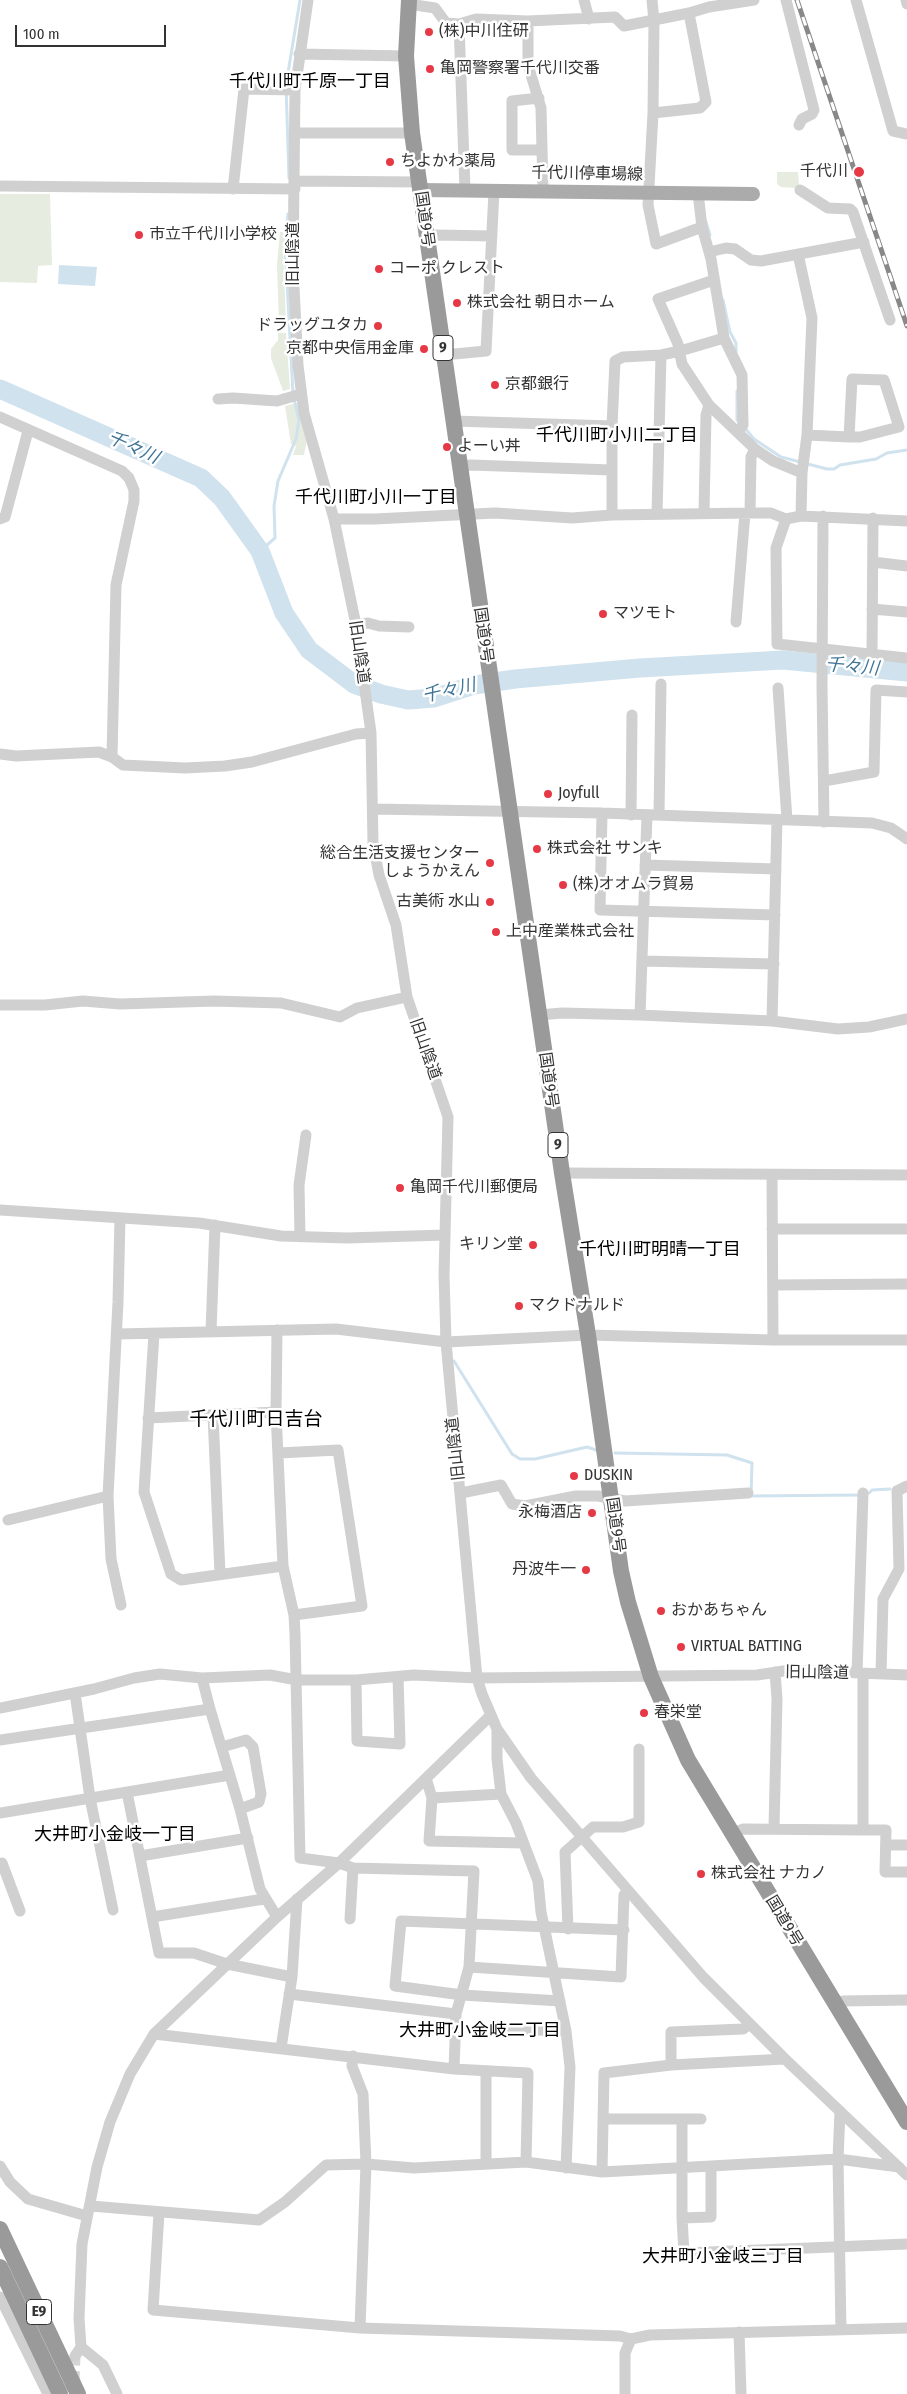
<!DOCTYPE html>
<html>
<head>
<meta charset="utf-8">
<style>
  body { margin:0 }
  #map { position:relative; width:907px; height:2394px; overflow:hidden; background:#fff; font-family:"Fira Sans Condensed",sans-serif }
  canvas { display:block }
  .scale { position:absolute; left:15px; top:25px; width:151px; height:22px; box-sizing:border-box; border:2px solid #333; border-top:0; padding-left:6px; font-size:15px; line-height:18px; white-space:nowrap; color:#333; -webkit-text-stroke:4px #fff; paint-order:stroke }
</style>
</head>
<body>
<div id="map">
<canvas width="907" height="2394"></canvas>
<div class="scale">100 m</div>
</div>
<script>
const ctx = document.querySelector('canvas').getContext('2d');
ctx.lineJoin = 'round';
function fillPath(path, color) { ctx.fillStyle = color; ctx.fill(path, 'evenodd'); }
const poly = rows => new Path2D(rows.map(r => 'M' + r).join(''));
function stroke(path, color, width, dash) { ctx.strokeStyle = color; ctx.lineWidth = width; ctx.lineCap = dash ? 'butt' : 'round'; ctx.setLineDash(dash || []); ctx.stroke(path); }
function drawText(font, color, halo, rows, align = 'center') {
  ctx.font = font + ' "Fira Sans Condensed","Noto Sans JP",sans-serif'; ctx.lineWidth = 5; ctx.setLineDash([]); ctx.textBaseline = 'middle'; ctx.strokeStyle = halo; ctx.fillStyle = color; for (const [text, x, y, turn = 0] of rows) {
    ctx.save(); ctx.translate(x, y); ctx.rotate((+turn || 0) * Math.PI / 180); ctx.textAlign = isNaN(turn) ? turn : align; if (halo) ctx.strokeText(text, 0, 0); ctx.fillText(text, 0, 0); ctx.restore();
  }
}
fillPath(poly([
  [777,172,798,172,799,185,795,188,781,187,777,184],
  [0,194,50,194,52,265,38,266,37,283,0,282],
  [280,232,285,232,283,248,286,322,279,322,277,265],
  [278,333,286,333,290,389,283,391,271,358,271,349,278,340],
  [297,403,307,440,304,455,293,455,296,446,291,444,285,406]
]), '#e6ecdf');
fillPath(poly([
  [59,265,97,267,95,286,58,284]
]), '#cfe2ee');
stroke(poly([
  [289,178,286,85,300,0],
  [288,214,285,246,293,393],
  [706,222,710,235],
  [723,300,730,332,736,343,736,352],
  [737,391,737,420,740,423],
  [744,427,754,439,781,457,827,469,834,469,840,465,876,459,887,453,907,450],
  [260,551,275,538,274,506,278,481,296,439,299,420,294,399],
  [454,1361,512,1454,520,1459,535,1459,587,1447,596,1450],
  [615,1453,727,1455,752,1463,751,1496,859,1495],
  [869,1493,872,1490,890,1489]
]), '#cfe2ee', 3);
stroke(poly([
  [0,389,201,478,222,498,260,551,284,613,309,650,354,684,381,694,408,700,434,698,474,685,515,679,640,668,783,660,907,672]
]), '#cfe2ee', 19);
stroke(poly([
  [74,2382,75,2356]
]), '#d6d6d6', 11, [11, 5.5]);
stroke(poly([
  [308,0,295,90,293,268,298,365,304,413,334,519,356,625,371,733,373,843,379,875,396,925,407,997,448,1117,444,1275,446,1342,477,1678,482,1694,497,1729,531,1778,703,1977,785,2059,907,2175],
  [584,0,589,19],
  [652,0,654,21,653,113,648,205,656,244,702,227],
  [786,0,814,110,812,114,802,119,799,125],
  [856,0,893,131,907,134],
  [906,0,907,4],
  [409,4,435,8],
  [435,8,446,23,459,24,476,19,528,21,615,17,624,26,689,13,709,7,754,0],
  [528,21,528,65,541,108,543,190],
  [459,24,465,190],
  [299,54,406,56],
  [539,98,512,101,512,150,542,150],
  [653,113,700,108,706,102,689,13],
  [295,133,412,133],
  [295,181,419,182],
  [0,186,295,189],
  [233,189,244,89,295,90],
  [800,190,828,208,850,209,853,212,890,320],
  [427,237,436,235,492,236],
  [709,252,726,248,735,249,751,260,761,261,864,242],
  [798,254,812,318,807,435,802,473,801,516],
  [714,280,658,299,678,344,682,364,709,405,755,449,773,461,802,473],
  [724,338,742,375,743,425,738,432],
  [444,355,486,351,494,191],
  [218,399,233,398,277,401,301,394],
  [0,417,122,471,129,478,134,490,134,501,116,585,112,757],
  [453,421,612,426],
  [807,435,849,437,860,437,899,427,884,380,852,379,849,437],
  [459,466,471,465,611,470],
  [704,513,706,415,709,405],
  [750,513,751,457,755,449],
  [657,514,661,355],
  [612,515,612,426,615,361,623,357,661,355,680,351,724,338,711,259,702,227,698,193],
  [823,516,822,686,824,822],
  [0,519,5,517,28,431],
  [334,519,375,519,495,513,572,518,612,515,750,513,771,513,786,519,801,516,907,521],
  [786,519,776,548,777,644,907,658],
  [873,562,907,566],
  [872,609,907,612],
  [736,622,745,513],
  [356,625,368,623,379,626,409,627],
  [872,654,873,518],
  [778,688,787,820],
  [0,754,16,756,99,752,112,757,123,765,185,768,225,766,252,762,356,734,371,733],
  [824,781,874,772,876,690,907,692],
  [373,809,602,813,872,823,891,828,907,839],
  [602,813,600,910,775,915],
  [631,815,632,715],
  [659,815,661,684],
  [645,865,776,869],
  [642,961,774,964],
  [0,1005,45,1005,83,1001,120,1004,214,1001,281,1003,340,1017,357,1008,407,997],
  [539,1015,562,1013,640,1015,772,1021,838,1029,869,1027,907,1019],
  [640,1015,647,815],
  [772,1021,777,820],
  [562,1173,907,1175],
  [772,1175,773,1340],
  [0,1210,199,1223,281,1236,347,1238,445,1235],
  [120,1218,118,1302,108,1496,111,1559,121,1605],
  [772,1229,907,1229],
  [300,1237,299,1185,306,1135],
  [773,1285,907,1284],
  [211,1331,215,1225],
  [117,1334,336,1329,446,1342,588,1335,773,1340,907,1340],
  [154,1334,144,1492,171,1574,181,1580,283,1566],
  [213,1415,220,1574],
  [148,1418,276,1412],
  [279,1453,338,1450,362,1606,294,1615],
  [461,1493,501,1485,512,1504,525,1506,576,1496,598,1496,625,1501,748,1493],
  [8,1520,108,1496],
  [857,1673,863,1493],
  [881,1674,883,1599,899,1569,897,1491,907,1486],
  [202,1678,210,1709],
  [356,1680,357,1741,400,1744,398,1677],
  [75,1693,90,1798,113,1910],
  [0,1708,94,1689,134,1678,160,1674,202,1678,270,1675,297,1680,356,1680,414,1675,477,1678,757,1675,790,1670,907,1675],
  [497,1729,497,1759,501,1794],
  [0,1740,210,1709,240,1809,260,1889,277,1917],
  [222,1747,246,1740,253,1747,261,1794,259,1802,240,1809],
  [426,1778,432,1798,501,1794,516,1823,538,1881,541,1912,566,2031,570,2067,566,2168],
  [127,1792,159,1953,194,1953,227,1964,292,1977,281,2048],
  [432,1798,429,1841,523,1843],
  [0,1813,230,1775],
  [774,1828,777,1699,775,1672],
  [863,1830,886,1830,885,1872,907,1872],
  [731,1834,743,1829,863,1830,863,1674],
  [886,1845,907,1845],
  [140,1856,248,1838],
  [2,1863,20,1911],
  [152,1917,264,1899],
  [350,1919,353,1868],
  [568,1929,565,1852,593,1827,623,1827,639,1822,639,1749],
  [469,1967,621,1977,624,1895,628,1890],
  [292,1977,297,1899],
  [289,1994,456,2014],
  [560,2001,462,1995,395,1986,401,1921,624,1930],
  [835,2005,843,2001,907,2000],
  [506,2029,566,2031],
  [154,2034,454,2069,456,2014,469,1967,474,1871,353,1868,339,1863,300,1858,295,1634,294,1615,283,1566,276,1412,277,1330],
  [353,2056,352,2066,363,2094,366,2164,360,2328],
  [671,2065,671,2032,743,2029,750,2024],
  [454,2069,528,2073,526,2162],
  [840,2111,838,2159,841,2330],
  [604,2119,701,2119],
  [682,2119,682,2218,684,2253,907,2244],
  [486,2163,486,2071],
  [0,2166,10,2182,28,2199,87,2216],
  [602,2172,604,2073,671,2065,785,2059],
  [91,2206,259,2220,285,2202,326,2165,366,2164,414,2168,526,2162,602,2172,838,2159,899,2167],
  [159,2213,153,2310,360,2328,620,2336,631,2339],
  [682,2218,711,2217,711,2166],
  [0,2297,48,2394],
  [739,2332,741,2394],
  [81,2347,103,2365,117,2394],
  [75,2356,81,2347,79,2318,82,2244,97,2167,110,2122,130,2074,154,2034,277,1917,339,1863,490,1716],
  [625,2394,625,2353,631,2339,650,2335,907,2328]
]), '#d0d0d0', 11);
stroke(poly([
  [420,190,753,194]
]), '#ababab', 14);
stroke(poly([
  [409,0,406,56,412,133,562,1173,588,1335,621,1571,628,1602,651,1677,688,1760,907,2122],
  [0,2229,78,2394],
  [0,2267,60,2394]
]), '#9a9a9a', 16);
const rail = poly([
  [797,0,907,326]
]);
stroke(rail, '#888', 5);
stroke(rail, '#fff', 3, [9]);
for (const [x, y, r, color] of [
  [429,32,5,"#e63946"],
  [430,69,5,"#e63946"],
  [390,162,5,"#e63946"],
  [859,172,6,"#e63946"],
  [139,235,5,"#e63946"],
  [379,269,5,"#e63946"],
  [457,303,5,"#e63946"],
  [378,326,5,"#e63946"],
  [424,349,5,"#e63946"],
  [495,385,5,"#e63946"],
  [447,447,5,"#e63946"],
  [603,614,5,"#e63946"],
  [548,794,5,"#e63946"],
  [537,849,5,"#e63946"],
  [490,863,5,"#e63946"],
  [563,885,5,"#e63946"],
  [490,902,5,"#e63946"],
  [496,932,5,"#e63946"],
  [400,1188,5,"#e63946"],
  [533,1245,5,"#e63946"],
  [519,1306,5,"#e63946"],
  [574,1476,5,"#e63946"],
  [592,1513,5,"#e63946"],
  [586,1570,5,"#e63946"],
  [661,1611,5,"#e63946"],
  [681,1647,5,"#e63946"],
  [644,1713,5,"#e63946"],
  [701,1874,5,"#e63946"]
]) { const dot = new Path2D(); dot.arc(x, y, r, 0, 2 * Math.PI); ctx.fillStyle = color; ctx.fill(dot); stroke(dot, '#fff', 2); }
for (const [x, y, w] of [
  [443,348,20],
  [558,1145,20],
  [39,2312,25]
]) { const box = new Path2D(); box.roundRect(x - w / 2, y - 12.5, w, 25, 4); ctx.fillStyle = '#fff'; ctx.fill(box); stroke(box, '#333', 1); }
drawText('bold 15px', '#333', null, [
  ["9",443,348],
  ["9",558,1145],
  ["E9",39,2312]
]);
drawText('16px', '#333', '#fff', [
  ["(株)中川住研",439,32],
  ["亀岡警察署千代川交番",440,69],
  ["ちよかわ薬局",400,162],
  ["千代川",848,172,"right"],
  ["市立千代川小学校",149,235],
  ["コーポ クレスト",389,269],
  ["株式会社 朝日ホーム",467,303],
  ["ドラッグユタカ",368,326,"right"],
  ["京都中央信用金庫",414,349,"right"],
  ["京都銀行",505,385],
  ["よーい丼",457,447],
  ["マツモト",613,614],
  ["Joyfull",558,794],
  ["株式会社 サンキ",547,849],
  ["総合生活支援センター",480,854,"right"],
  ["しょうかえん",480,872,"right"],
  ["(株)オオムラ貿易",573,885],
  ["古美術 水山",480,902,"right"],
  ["上中産業株式会社",506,932],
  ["亀岡千代川郵便局",410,1188],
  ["キリン堂",523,1245,"right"],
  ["マクドナルド",529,1306],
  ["DUSKIN",584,1476],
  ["永梅酒店",582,1513,"right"],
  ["丹波牛一",576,1570,"right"],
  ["おかあちゃん",671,1611],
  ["VIRTUAL BATTING",691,1647],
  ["春栄堂",654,1713],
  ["株式会社 ナカノ",711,1874]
], 'left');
drawText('16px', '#333', '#fff', [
  ["千代川停車場線",587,174,1],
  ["国道9号",424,219,82],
  ["旧山陰道",294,254,-90],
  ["国道9号",483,635,82],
  ["旧山陰道",359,652,82],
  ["旧山陰道",425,1049,71],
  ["国道9号",548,1080,82],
  ["旧山陰道",456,1449,-96],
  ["国道9号",615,1525,82],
  ["旧山陰道",817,1673,1],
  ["国道9号",784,1921,59]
]);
drawText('18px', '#000', '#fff', [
  ["千代川町千原一丁目",310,82],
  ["千代川町小川二丁目",617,436],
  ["千代川町小川一丁目",376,498],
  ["千代川町明晴一丁目",660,1250],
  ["大井町小金岐一丁目",115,1835],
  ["大井町小金岐二丁目",480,2031],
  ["大井町小金岐三丁目",723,2257]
]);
drawText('italic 18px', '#3f7597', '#fff', [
  ["千々川",133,448,24],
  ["千々川",852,667,5],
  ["千々川",449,691,-13]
]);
drawText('19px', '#000', '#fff', [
  ["千代川町日吉台",256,1420]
]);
</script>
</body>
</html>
